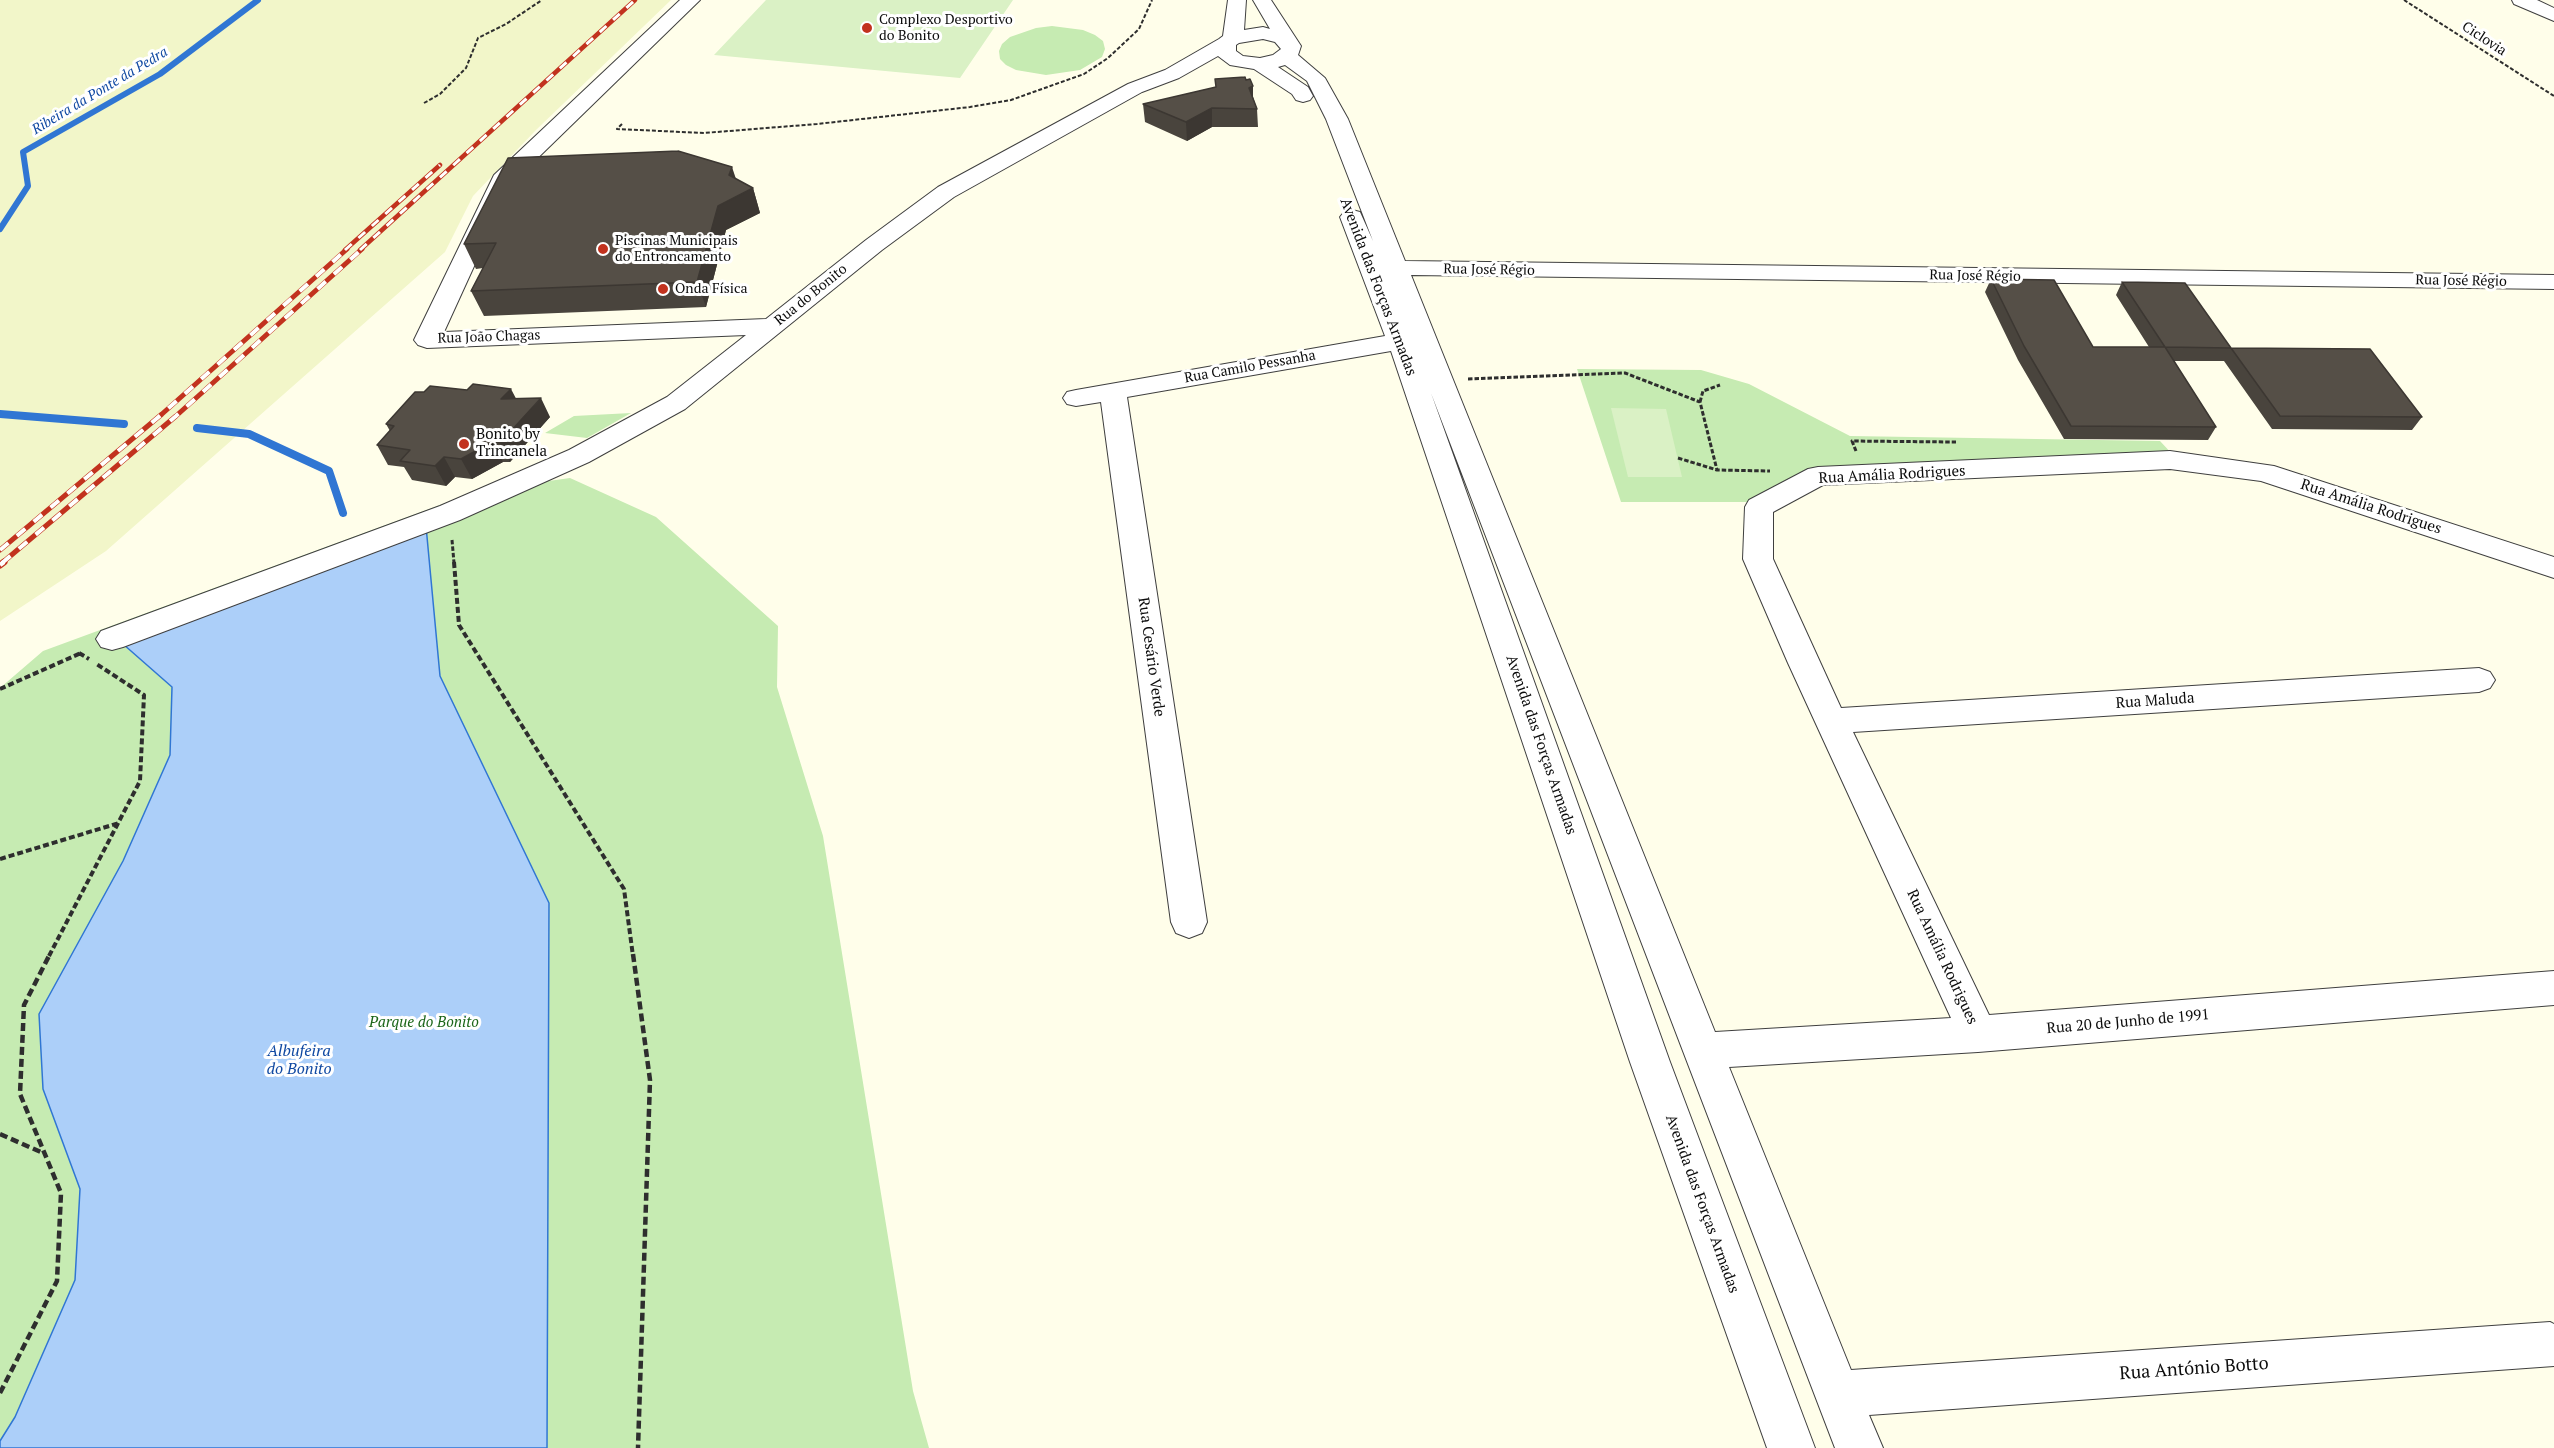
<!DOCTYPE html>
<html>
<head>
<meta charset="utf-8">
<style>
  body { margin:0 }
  canvas { display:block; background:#fffeea }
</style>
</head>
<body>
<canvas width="2554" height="1448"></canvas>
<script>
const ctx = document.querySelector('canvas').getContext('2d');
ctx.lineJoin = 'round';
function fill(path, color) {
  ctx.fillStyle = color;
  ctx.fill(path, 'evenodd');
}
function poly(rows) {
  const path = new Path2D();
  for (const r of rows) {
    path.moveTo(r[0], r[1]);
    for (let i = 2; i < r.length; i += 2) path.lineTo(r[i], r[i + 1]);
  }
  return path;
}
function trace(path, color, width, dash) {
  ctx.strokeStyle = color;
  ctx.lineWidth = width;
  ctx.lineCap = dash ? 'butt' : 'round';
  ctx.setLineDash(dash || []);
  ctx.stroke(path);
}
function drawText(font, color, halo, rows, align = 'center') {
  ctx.font = font + ' "PT Serif",serif';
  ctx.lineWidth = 6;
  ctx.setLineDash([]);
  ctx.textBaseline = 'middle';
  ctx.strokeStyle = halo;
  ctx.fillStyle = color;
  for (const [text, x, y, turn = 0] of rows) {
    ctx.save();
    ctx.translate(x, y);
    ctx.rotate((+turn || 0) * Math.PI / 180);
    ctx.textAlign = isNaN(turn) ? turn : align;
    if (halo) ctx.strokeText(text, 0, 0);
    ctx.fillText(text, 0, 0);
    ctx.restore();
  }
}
const farmland = poly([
  [0,0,671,0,536,130,473,196,445,252,106,551,0,621]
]);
const green = poly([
  [1052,26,1083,30,1095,35,1103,41,1105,49,1102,57,1080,70,1046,75,1016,70,1006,65,1000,59,999,51,1002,44,1010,37,1036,28],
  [1577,369,1701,370,1749,384,1850,436,2160,441,2174,456,1824,470,1758,502,1621,502],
  [631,413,587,438,545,433,574,416],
  [570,478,656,517,778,626,777,687,823,836,913,1391,929,1448,0,1448,0,688,43,651,478,491]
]);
const pitch = poly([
  [766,0,1013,0,960,78,714,55],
  [1611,408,1666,409,1682,477,1628,477]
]);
const water = poly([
  [426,526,440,676,549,903,547,1448,0,1448,0,1441,15,1417,75,1280,80,1189,43,1089,39,1014,123,861,170,755,172,687,123,644,426,526]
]);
const streamFar1 = poly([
  [0,229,28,186,23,152,160,74,258,0]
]);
const stream = poly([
  [0,414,124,424],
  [197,428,249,434,329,471,343,513]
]);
const pathFar3 = poly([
  [2404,0,2554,96],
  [424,103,440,94,466,68,478,38,506,24,542,0],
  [622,124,617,129,704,133,817,124,970,107,1011,100,1084,74,1108,58,1139,29,1152,0]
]);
const pathFar2 = poly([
  [1468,379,1625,373,1700,402,1717,470],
  [1700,402,1703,391,1720,385],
  [1856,451,1852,441,1956,442],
  [1678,458,1717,470,1770,471],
  [452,540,454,563]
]);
const pathFar1 = poly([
  [454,562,459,625,624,889,633,956],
  [79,653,89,659],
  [0,689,81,653],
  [0,859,119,823],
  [49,956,140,781,144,695,95,663]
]);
const path = poly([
  [633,954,650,1080,638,1448],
  [0,1134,43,1153],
  [0,1393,57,1281,61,1193,20,1094,24,1005,50,954]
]);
const minor = poly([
  [680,0,700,0,512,183,444,332,766,319,866,240,938,187,1128,84,1165,70,1219,39,1223,36,1228,0,1246,0,1244,30,1263,27,1270,29,1253,0,1271,0,1301,46,1298,55,1325,78,1348,119,1405,261,2554,275,2554,289,1411,275,1715,1032,1951,1018,1788,663,1743,559,1745,507,1749,500,1808,469,1818,467,2170,451,2274,466,2554,557,2554,578,2261,481,2170,469,1823,485,1773,512,1773,559,1841,708,2479,668,2490,672,2495,680,2490,688,2479,692,1853,732,1989,1015,2554,971,2554,1005,1978,1052,1729,1067,1851,1370,2550,1322,2554,1324,2554,1366,1869,1415,1883,1448,1835,1448,1431,393,1670,1062,1815,1448,1767,1448,1630,1062,1391,351,1127,397,1207,922,1202,933,1189,938,1176,933,1171,922,1101,402,1076,406,1067,404,1063,398,1067,392,1076,390,1385,336,1340,217,1344,212,1352,210,1360,212,1373,241,1326,119,1307,81,1285,65,1278,67,1308,87,1313,96,1310,100,1303,102,1296,100,1292,94,1254,69,1230,65,1218,56,1179,78,1142,92,954,197,882,250,685,409,589,462,460,520,123,647,112,650,101,647,96,639,101,631,440,506,569,450,667,397,746,335,427,348,418,345,414,340,494,175,680,0],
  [1263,39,1275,42,1281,49,1273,55,1260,58,1243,56,1236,51,1236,45,1239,43,1263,39],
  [2512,0,2537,0,2554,8,2554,21,2514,4,2512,0]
]);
const railFar2 = poly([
  [345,250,440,165],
  [360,250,635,0]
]);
const railFar1 = poly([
  [0,550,162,414,347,249],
  [2,563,176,416,362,249]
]);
const rail = poly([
  [0,565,4,562]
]);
const wall = poly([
  [1253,97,1257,109,1258,127,1212,127,1187,141,1145,122,1143,104],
  [736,179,753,188,760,213,726,230,706,307,484,316,471,291,483,268,476,269,464,244],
  [1991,279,2093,347,2149,347,2116,295,2122,282,2231,348,2422,417,2412,430,2272,429,2224,361,2174,361,2216,427,2208,440,2064,439,2018,360,1985,292],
  [516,399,550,417,510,462,503,462,472,479,455,477,446,486,412,480,404,467,388,465,377,445,390,431,386,424]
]);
const shadedWall = poly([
  [1253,86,1253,105,1249,88],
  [1212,108,1212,127,1187,141,1186,122],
  [732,167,740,191,753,188,760,213,726,230,706,307,697,282,718,206],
  [511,389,521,408,501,399],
  [541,398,550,417,510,462,500,443],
  [492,442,503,462,472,479,461,459],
  [444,457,455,477,446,486,435,466]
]);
const building = poly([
  [1245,77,1246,80,1250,79,1253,86,1249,88,1257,109,1212,108,1186,122,1143,104,1216,87,1215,79,1245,77],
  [678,151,732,167,729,175,753,188,718,206,697,282,471,291,496,243,464,244,508,158,678,151],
  [1991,279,2054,280,2093,347,2165,347,2216,427,2071,426,2024,346,1991,279],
  [2122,282,2185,283,2231,348,2165,347,2122,282],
  [2231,348,2370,349,2422,417,2280,416,2231,348],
  [473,384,511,389,501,399,541,398,500,443,492,442,461,459,444,457,435,466,400,461,410,450,377,445,394,426,386,424,415,392,424,392,430,386,467,390,473,384]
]);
const markers = [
  [867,28,6,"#c2321e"],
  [603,249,6,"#c2321e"],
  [663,289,6,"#c2321e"],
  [464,444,6,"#c2321e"]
];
const farPoinames = [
  ["Complexo Desportivo",879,20],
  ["do Bonito",879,36],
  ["Piscinas Municipais",615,241],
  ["do Entroncamento",615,257],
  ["Onda Física",675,289]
];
const farStreetnames = [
  ["Ciclovia",2484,39,33],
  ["Rua José Régio",1489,270,1],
  ["Rua José Régio",1975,276,1],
  ["Rua José Régio",2461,281,1],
  ["Rua do Bonito",811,295,-39],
  ["Rua João Chagas",489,337,-2],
  ["Rua Camilo Pessanha",1250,367,-10]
];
const farWaternames = [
  ["Ribeira da Ponte da Pedra",100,91,-31]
];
const streetNames = [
  ["Avenida das Forças Armadas",1378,287,69],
  ["Rua Amália Rodrigues",1892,475,-3],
  ["Rua Amália Rodrigues",2371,507,18],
  ["Rua Cesário Verde",1151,657,82],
  ["Rua Maluda",2155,701,-4],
  ["Avenida das Forças Armadas",1541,745,71],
  ["Rua Amália Rodrigues",1942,957,65],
  ["Rua 20 de Junho de 1991",2128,1022,-5],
  ["Avenida das Forças Armadas",1702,1204,70]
];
const poiNames = [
  ["Bonito by",476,435],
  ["Trincanela",476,452]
];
const parkNames = [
  ["Parque do Bonito",424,1023]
];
const waterNames = [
  ["Albufeira",299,1051],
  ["do Bonito",299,1069]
];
const nearStreetnames = [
  ["Rua António Botto",2194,1369,-4]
];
fill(farmland, '#f2f6c9');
fill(green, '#c6ebb2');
fill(pitch, '#daf1c5');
fill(water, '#accff9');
trace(water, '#3076d3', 1.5);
trace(streamFar1, '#3076d3', 6);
trace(stream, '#3076d3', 8);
trace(minor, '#3f3f3f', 2);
trace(pathFar3, '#2e2e2e', 2, [4, 2]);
trace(pathFar2, '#2e2e2e', 3, [4.5, 2]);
trace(pathFar1, '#2e2e2e', 4, [6, 3]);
trace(path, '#2e2e2e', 4.5, [8, 4]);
fill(minor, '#fff');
trace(railFar2, '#c2321e', 4.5);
trace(railFar1, '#c2321e', 5);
trace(rail, '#c2321e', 7);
trace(railFar2, '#fff', 3, [9]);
trace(railFar1, '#fff', 4, [11]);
trace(rail, '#fff', 4.5, [14]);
fill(wall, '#49443d');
fill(shadedWall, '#3c3732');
fill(building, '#554f47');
trace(building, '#3c3732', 1.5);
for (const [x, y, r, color] of markers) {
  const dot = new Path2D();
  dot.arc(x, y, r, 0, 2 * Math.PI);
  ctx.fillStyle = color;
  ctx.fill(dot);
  trace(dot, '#fff', 2);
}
drawText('14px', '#0c0c0c', '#fff', farPoinames, 'left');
drawText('14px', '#0c0c0c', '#fff', farStreetnames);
drawText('italic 14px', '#1049a2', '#fff', farWaternames);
drawText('15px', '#0c0c0c', '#fff', streetNames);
drawText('15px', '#0c0c0c', '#fff', poiNames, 'left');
drawText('italic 15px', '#1c6619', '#fff', parkNames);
drawText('italic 16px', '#1049a2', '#fff', waterNames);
drawText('18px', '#0c0c0c', '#fff', nearStreetnames);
</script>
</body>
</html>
